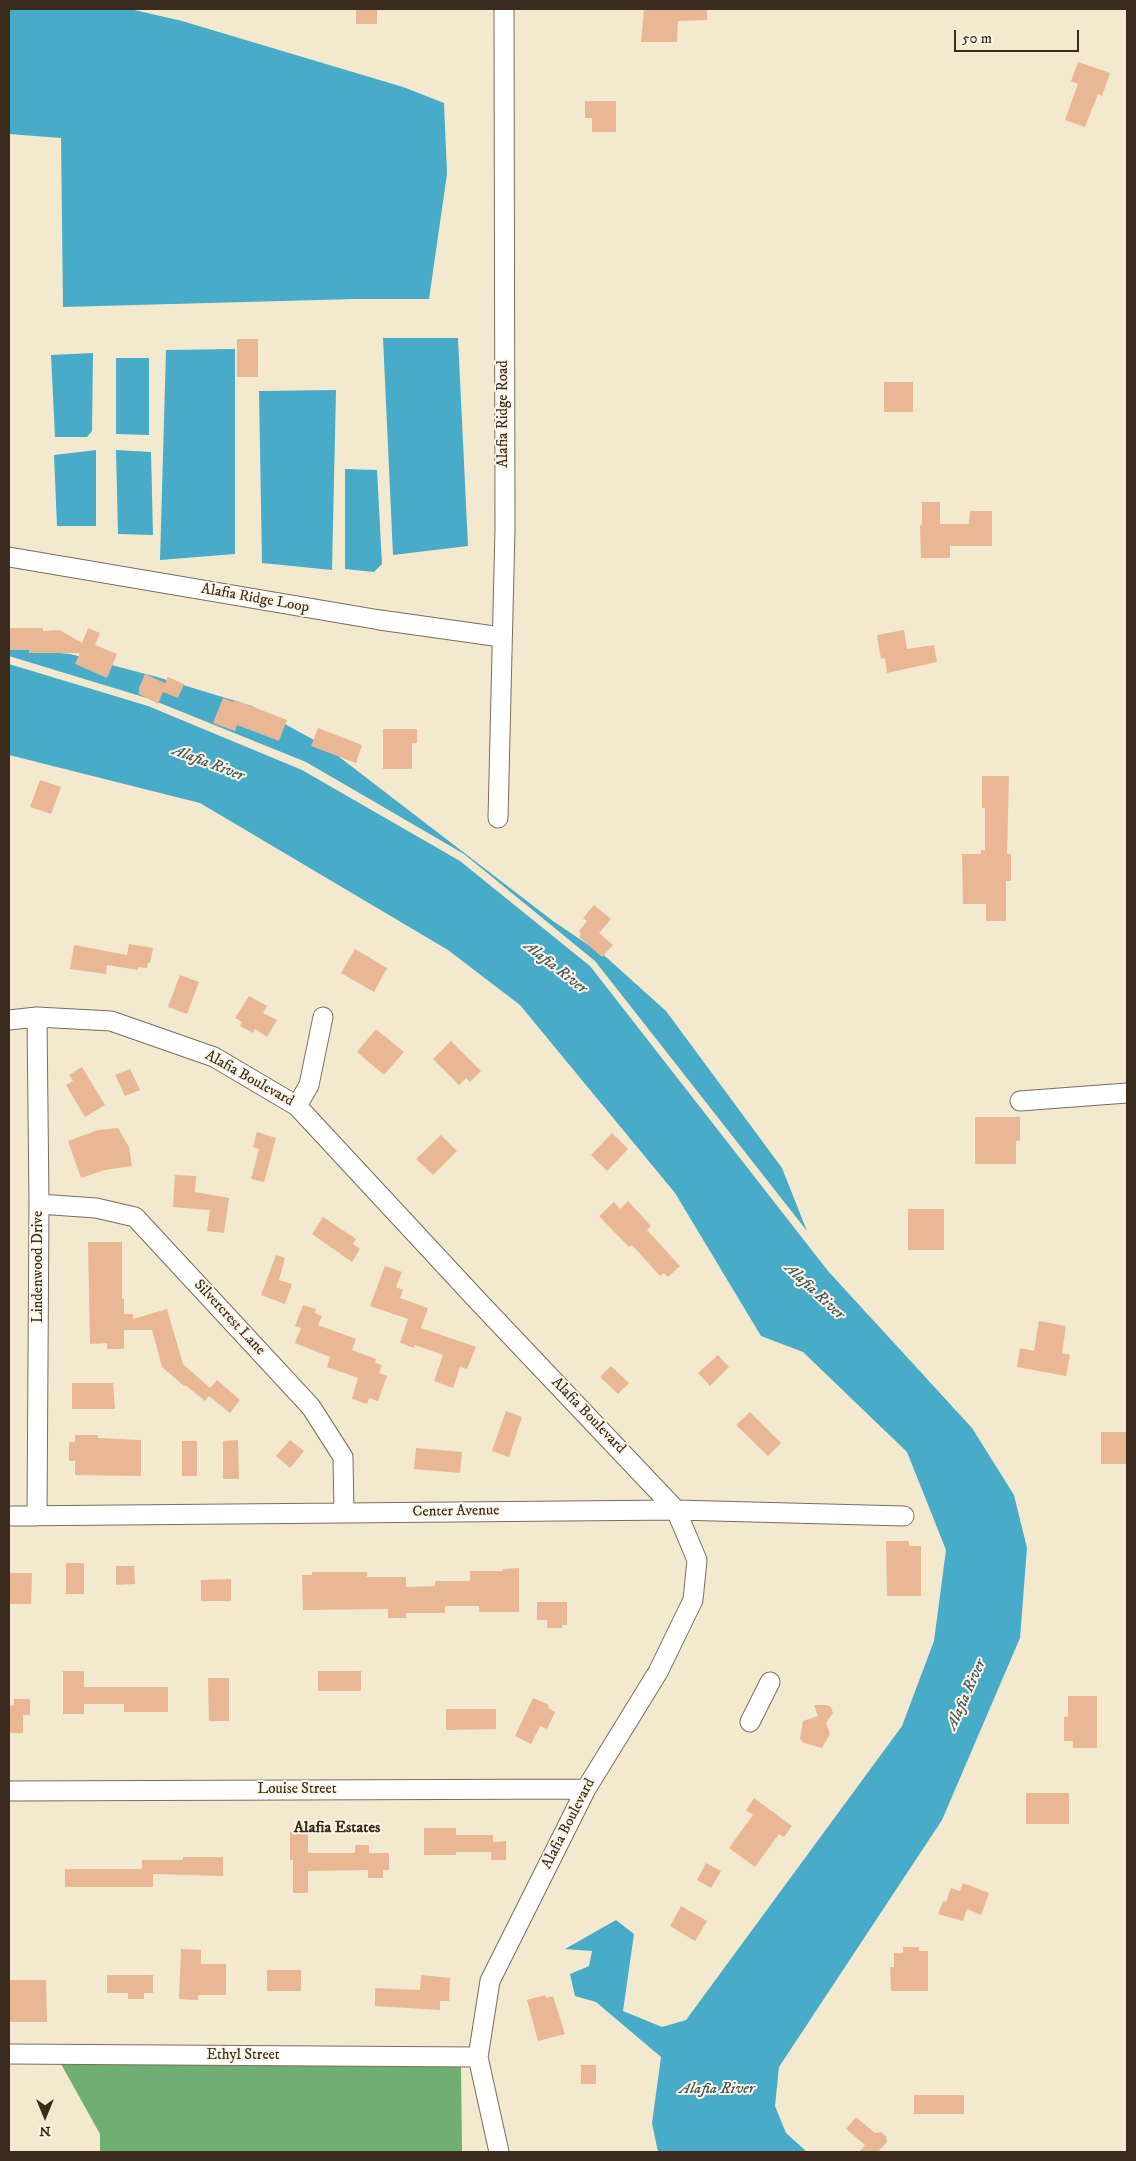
<!DOCTYPE html>
<html>
<head>
<meta charset="utf-8">
<style>
  body { margin:0 }
  #map { position:relative; width:1136px; height:2161px; overflow:hidden; background:#f3e9cf; font-family:"IM FELL DW Pica",serif }
  canvas { display:block }
  .frame { position:absolute; inset:0; border:10px solid #3b2a1e; pointer-events:none }
  .north { position:absolute; left:20px; top:2091px; width:50px; height:50px; -webkit-text-stroke:4px #fcf5e5; paint-order:stroke; rotate:180deg; font-size:14px; font-weight:700; line-height:20px; text-align:center; color:#3b2a1e }
  .north::after { content:''; display:block; margin:auto; width:18px; height:22px; background:#3b2a1e; clip-path:polygon(50% 0,100% 100%,50% 72%,0 100%) }
  .scale { position:absolute; left:954px; top:30px; width:125px; height:22px; box-sizing:border-box; border:2px solid #3b2a1e; border-top:0; padding-left:6px; font-size:15px; line-height:18px; white-space:nowrap; color:#3b2a1e; -webkit-text-stroke:4px #fcf5e5; paint-order:stroke }
</style>
</head>
<body>
<div id="map">
<canvas width="1136" height="2161"></canvas>
<div class="frame"></div>
<div class="north">N</div>
<div class="scale">50 m</div>
</div>
<script>
const ctx = document.querySelector('canvas').getContext('2d');
ctx.lineJoin = 'round';
function fill(path, color) {
  ctx.fillStyle = color;
  ctx.fill(path, 'evenodd');
}
function poly(rows) {
  const path = new Path2D();
  for (const r of rows) {
    path.moveTo(r[0], r[1]);
    for (let i = 2; i < r.length; i += 2) path.lineTo(r[i], r[i + 1]);
  }
  return path;
}
function trace(path, color, width, dash) {
  ctx.strokeStyle = color;
  ctx.lineWidth = width;
  ctx.lineCap = dash ? 'butt' : 'round';
  ctx.setLineDash(dash || []);
  ctx.stroke(path);
}
function drawText(font, color, halo, rows, align = 'center') {
  ctx.font = font + ' "IM FELL DW Pica",serif';
  ctx.lineWidth = 4;
  ctx.setLineDash([]);
  ctx.textBaseline = 'middle';
  ctx.strokeStyle = halo;
  ctx.fillStyle = color;
  for (const [text, x, y, turn = 0] of rows) {
    ctx.save();
    ctx.translate(x, y);
    ctx.rotate((+turn || 0) * Math.PI / 180);
    ctx.textAlign = isNaN(turn) ? turn : align;
    if (halo) ctx.strokeText(text, 0, 0);
    ctx.fillText(text, 0, 0);
    ctx.restore();
  }
}
const forest = poly([
  [61,2064,461,2067,462,2152,100,2152,100,2134]
]);
const water = poly([
  [9,9,130,9,182,21,403,87,444,103,447,174,429,299,355,299,63,307,61,138,9,134],
  [383,338,458,338,468,546,393,555],
  [235,349,235,554,160,560,166,350],
  [93,353,92,431,87,437,55,437,51,355],
  [116,358,149,358,149,435,116,434],
  [336,390,332,570,262,563,259,391],
  [96,450,96,526,57,526,54,455],
  [116,450,151,452,153,535,118,534],
  [345,469,377,470,382,564,374,572,345,569],
  [9,648,70,654,157,677,252,706,325,746,553,921,606,957,666,1011,782,1168,807,1231,595,961,464,854,306,762,150,699,9,656],
  [9,664,148,706,302,770,460,861,590,966,828,1271,972,1428,1014,1495,1027,1548,1020,1638,942,1820,779,2067,775,2106,786,2133,807,2152,658,2152,652,2123,661,2057,596,2002,575,1996,570,1974,589,1966,592,1951,565,1949,616,1920,634,1934,623,2011,662,2027,686,2020,902,1726,934,1641,946,1550,907,1452,803,1352,761,1336,675,1193,520,1005,448,950,200,803,9,755]
]);
const building = poly([
  [356,9,377,9,377,24,356,24],
  [644,9,707,9,707,20,678,21,677,42,641,42],
  [1078,62,1110,73,1102,96,1098,94,1085,127,1065,120,1078,84,1071,81],
  [585,101,616,101,616,132,592,132,592,118,585,118],
  [237,339,258,339,258,377,237,377],
  [884,382,913,382,913,412,884,412],
  [922,502,940,502,940,524,969,524,970,511,992,511,992,546,950,546,950,558,921,558,920,526,922,524],
  [9,628,43,628,43,631,60,630,82,643,88,628,100,633,95,645,117,654,107,678,75,664,80,653,29,653,29,650,9,650],
  [904,630,907,649,934,645,937,662,887,673,885,658,881,659,877,635],
  [145,674,165,683,168,677,184,684,178,698,163,692,158,704,139,694,139,688],
  [223,698,234,702,235,700,287,720,279,741,237,725,235,731,213,723],
  [318,728,362,745,356,763,311,746],
  [383,729,417,729,417,743,412,743,412,769,383,769],
  [982,776,1009,776,1007,854,1011,854,1011,881,1006,881,1006,921,986,921,986,904,963,904,962,854,981,854,981,850,985,850,985,808,982,808],
  [40,780,61,787,51,814,30,807],
  [594,905,611,919,599,933,613,945,602,957,579,937,581,934,579,931,587,921,583,918],
  [129,944,153,948,150,963,148,963,147,968,138,967,138,970,107,965,106,974,70,969,74,945,127,955],
  [355,949,387,968,374,992,341,973],
  [180,975,199,982,187,1014,168,1007],
  [249,996,267,1006,263,1013,277,1020,267,1037,255,1029,253,1033,240,1026,242,1022,235,1018],
  [376,1029,404,1052,384,1075,357,1052],
  [451,1041,481,1071,470,1082,466,1078,459,1085,433,1059],
  [82,1067,105,1105,85,1117,66,1085,73,1081,69,1075],
  [130,1069,140,1090,125,1096,115,1075],
  [975,1117,1020,1117,1020,1141,1016,1141,1016,1164,975,1164],
  [118,1128,129,1147,132,1166,105,1170,81,1178,68,1141,98,1130],
  [257,1132,276,1138,264,1182,251,1179,259,1149,253,1147],
  [612,1133,628,1149,607,1171,591,1155],
  [441,1135,457,1151,433,1175,416,1159],
  [175,1175,196,1176,195,1192,229,1198,224,1233,207,1231,210,1210,173,1207],
  [628,1201,651,1226,647,1230,680,1266,668,1277,664,1273,660,1276,632,1245,629,1247,599,1216,614,1202,620,1209],
  [908,1209,944,1209,944,1250,908,1250],
  [323,1217,356,1239,353,1244,360,1249,352,1262,312,1234],
  [88,1242,122,1242,122,1299,124,1299,124,1314,133,1314,133,1319,167,1309,183,1364,210,1388,217,1380,240,1400,230,1413,209,1396,205,1401,185,1385,184,1386,162,1367,152,1330,124,1330,124,1349,107,1349,107,1343,90,1344],
  [276,1255,285,1258,279,1280,292,1284,285,1304,261,1295],
  [385,1266,402,1272,396,1287,403,1290,400,1298,428,1308,421,1328,476,1347,467,1369,460,1367,453,1388,434,1381,443,1355,415,1345,414,1348,400,1343,408,1319,370,1306],
  [303,1305,316,1309,315,1313,322,1316,318,1325,356,1339,352,1350,376,1359,375,1363,382,1365,379,1373,387,1376,378,1401,369,1398,367,1404,352,1399,358,1378,327,1367,330,1357,295,1343,301,1328,295,1326],
  [1039,1321,1066,1326,1062,1353,1070,1355,1066,1376,1017,1367,1020,1348,1034,1351],
  [718,1355,729,1367,710,1386,698,1373],
  [611,1366,629,1383,618,1394,600,1377],
  [72,1383,113,1383,115,1409,72,1409],
  [506,1411,522,1417,509,1457,492,1451],
  [750,1412,781,1443,768,1456,736,1425],
  [1101,1432,1127,1432,1127,1464,1101,1464],
  [75,1435,98,1435,98,1438,141,1440,141,1476,75,1475,75,1461,69,1461,69,1442,75,1442],
  [238,1440,239,1479,223,1479,223,1441],
  [290,1440,304,1451,290,1468,276,1456],
  [182,1441,197,1441,197,1476,182,1476],
  [416,1448,462,1452,460,1473,414,1469],
  [886,1541,909,1541,909,1546,921,1546,921,1596,887,1596],
  [66,1563,84,1563,84,1594,66,1594],
  [116,1566,134,1566,135,1584,116,1585],
  [519,1568,519,1612,479,1612,479,1606,445,1606,445,1613,406,1613,406,1618,388,1618,388,1609,303,1610,302,1575,312,1575,312,1572,367,1572,367,1577,406,1577,406,1587,435,1586,435,1581,470,1581,470,1571,503,1571,503,1569],
  [9,1573,32,1573,31,1604,9,1604],
  [231,1579,231,1601,201,1601,201,1580],
  [537,1602,567,1602,567,1625,562,1625,562,1628,547,1628,547,1620,537,1620],
  [63,1671,84,1671,84,1687,168,1687,168,1712,124,1712,124,1704,84,1704,84,1714,63,1714],
  [318,1671,361,1671,361,1691,318,1691],
  [208,1678,229,1678,229,1721,209,1721],
  [1068,1696,1097,1696,1097,1748,1073,1748,1073,1741,1064,1741,1064,1717,1068,1717],
  [533,1698,549,1705,548,1708,555,1712,547,1729,540,1726,531,1744,515,1736],
  [14,1699,30,1699,30,1715,23,1715,23,1733,9,1733,9,1706,14,1705],
  [814,1705,826,1705,831,1707,833,1713,826,1723,830,1734,822,1748,804,1743,800,1739,803,1721,818,1716],
  [446,1709,496,1709,496,1729,446,1730],
  [1026,1793,1069,1793,1069,1824,1026,1824],
  [754,1798,792,1826,784,1837,779,1834,755,1867,729,1848,753,1815,746,1810],
  [424,1828,456,1828,456,1835,493,1835,493,1842,506,1841,506,1860,491,1860,491,1852,456,1852,456,1855,424,1855],
  [290,1832,308,1832,308,1853,355,1853,355,1845,369,1845,369,1853,389,1853,389,1870,383,1870,383,1878,368,1878,368,1870,308,1871,308,1893,293,1893,293,1860,290,1860],
  [183,1857,223,1857,223,1876,153,1874,153,1887,65,1887,65,1869,142,1869,142,1860,183,1860],
  [706,1863,721,1871,711,1888,697,1880],
  [963,1883,989,1893,981,1915,967,1909,963,1921,938,1914,943,1901,946,1902,951,1888,960,1891],
  [681,1906,707,1921,695,1941,670,1926],
  [903,1947,919,1947,919,1951,928,1951,928,1991,891,1991,890,1967,894,1967,894,1953,903,1953],
  [181,1949,201,1950,201,1964,226,1964,226,1995,198,1995,198,2000,179,1999],
  [267,1970,301,1970,301,1991,267,1991],
  [107,1975,153,1975,153,1993,144,1993,144,1999,128,1999,128,1993,107,1993],
  [421,1975,450,1978,449,2001,440,2001,440,2010,375,2006,375,1988,420,1990],
  [9,1980,46,1980,47,2022,9,2022],
  [545,1995,546,1998,553,1996,565,2034,538,2041,527,2000],
  [581,2065,596,2065,596,2084,581,2084],
  [914,2095,964,2095,964,2114,914,2114],
  [856,2117,875,2133,881,2132,886,2136,887,2142,878,2152,859,2152,865,2145,846,2129]
]);
const minor = poly([
  [9,557,380,620,501,637],
  [498,818,505,529,504,9],
  [9,1020,37,1017,111,1021,214,1057,297,1106,478,1301,676,1510,697,1560,693,1600,658,1672,586,1789,490,1981,478,2057,499,2152],
  [1020,1101,1127,1093],
  [297,1106,309,1085,323,1017],
  [39,1204,96,1208,135,1217,311,1407,343,1457,344,1513],
  [9,1516,676,1510,904,1516],
  [37,1516,39,1204,37,1017],
  [750,1722,770,1682],
  [9,1791,586,1789],
  [9,2054,478,2057]
]);
const streetNames = [
  ["Alafia Ridge Road",504,414,-90],
  ["Alafia Ridge Loop",255,599,10],
  ["Alafia Boulevard",249,1079,29],
  ["Lindenwood Drive",39,1267,-90],
  ["Silvercrest Lane",229,1318,47],
  ["Alafia Boulevard",588,1416,46],
  ["Center Avenue",456,1512,-1],
  ["Louise Street",297,1790],
  ["Alafia Boulevard",569,1824,-63],
  ["Ethyl Street",243,2056]
];
const waterNames = [
  ["Alafia River",208,764,21],
  ["Alafia River",555,968,38],
  ["Alafia River",814,1292,43],
  ["Alafia River",967,1695,-66],
  ["Alafia River",717,2090]
];
const neighbourhoodNames = [
  ["Alafia Estates",337,1829]
];
fill(forest, '#6faf71');
fill(water, '#48abc8');
fill(building, '#e9b794');
trace(minor, '#7b6d5c', 21);
trace(minor, '#fff', 19);
drawText('15px', '#3b2a1e', '#fcf5e5', streetNames);
drawText('italic 16px', '#40575a', '#fcf5e5', waterNames);
drawText('bold 16px', '#3b2a1e', '#fcf5e5', neighbourhoodNames);
</script>
</body>
</html>
